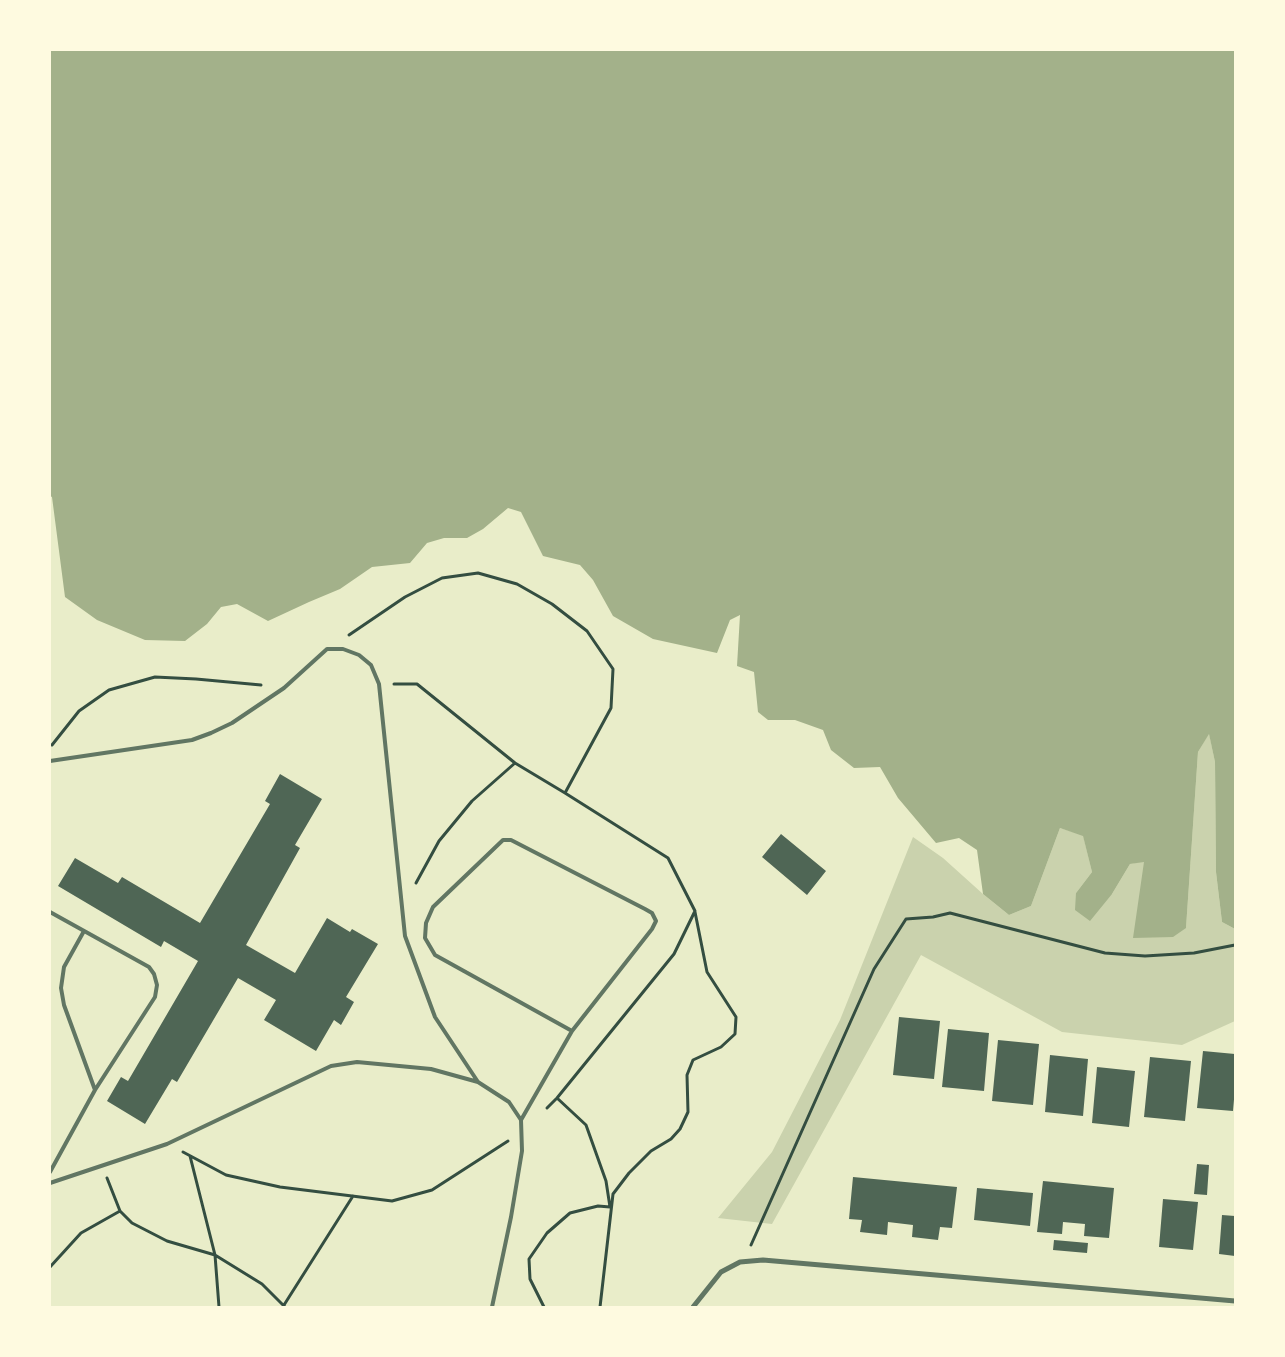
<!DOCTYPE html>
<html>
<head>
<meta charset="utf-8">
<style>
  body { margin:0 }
  #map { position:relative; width:1285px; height:1357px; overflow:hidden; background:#e9edc9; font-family:"Work Sans",sans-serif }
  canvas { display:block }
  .frame { position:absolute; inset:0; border:51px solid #fefae0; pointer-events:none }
</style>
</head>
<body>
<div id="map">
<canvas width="1285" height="1357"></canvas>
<div class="frame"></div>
</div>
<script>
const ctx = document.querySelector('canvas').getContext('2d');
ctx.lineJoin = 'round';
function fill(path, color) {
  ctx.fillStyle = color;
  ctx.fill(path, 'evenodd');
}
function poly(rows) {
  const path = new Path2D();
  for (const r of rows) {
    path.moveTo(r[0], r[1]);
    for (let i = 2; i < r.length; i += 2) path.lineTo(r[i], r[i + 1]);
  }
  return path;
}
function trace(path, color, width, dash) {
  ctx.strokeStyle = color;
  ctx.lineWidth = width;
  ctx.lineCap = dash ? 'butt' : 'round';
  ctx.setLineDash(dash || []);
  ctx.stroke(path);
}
const green = poly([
  [1209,733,1215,762,1216,872,1222,922,1235,929,1235,1021,1182,1045,1062,1032,921,955,772,1224,718,1218,772,1152,840,1020,913,837,943,858,983,894,1009,915,1031,906,1060,828,1083,835,1092,872,1076,893,1112,894,1130,864,1144,861,1186,928,1198,752]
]);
const water = poly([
  [50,50,1235,50,1235,929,1222,922,1216,872,1215,762,1209,734,1198,752,1186,928,1173,937,1133,938,1144,862,1130,864,1112,894,1090,921,1075,910,1076,893,1092,872,1083,836,1060,828,1031,906,1009,915,983,894,977,850,959,838,936,843,898,798,880,767,854,768,831,750,823,730,795,720,768,720,758,712,754,672,737,666,740,615,730,620,717,653,653,639,613,616,593,580,580,565,543,556,521,512,508,508,483,529,467,538,444,538,427,543,410,563,372,567,340,589,309,602,268,621,237,604,221,607,207,624,185,641,145,640,97,620,65,597,52,497,50,496]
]);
const building = poly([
  [280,774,322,799,295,845,300,848,246,945,295,973,327,918,350,932,352,929,378,944,346,997,354,1002,341,1025,334,1020,316,1051,264,1020,276,1000,238,978,177,1082,172,1079,145,1124,107,1101,121,1077,128,1081,198,961,164,941,161,947,58,886,75,858,118,883,122,877,200,923,270,804,265,801],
  [781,834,826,871,807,895,762,857],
  [899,1017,940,1021,934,1079,893,1075],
  [948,1029,989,1033,984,1091,942,1087],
  [998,1040,1039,1044,1033,1105,992,1101],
  [1203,1051,1235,1054,1235,1088,1233,1111,1197,1108],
  [1050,1055,1088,1059,1083,1116,1045,1112],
  [1150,1057,1191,1061,1185,1121,1144,1117],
  [1097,1067,1135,1071,1129,1127,1092,1123],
  [1197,1164,1209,1165,1207,1195,1194,1194],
  [853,1177,957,1187,952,1228,940,1227,938,1240,912,1237,913,1225,888,1222,887,1235,860,1232,862,1220,849,1219],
  [1043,1181,1114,1188,1109,1238,1084,1236,1085,1224,1063,1222,1062,1234,1037,1232],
  [977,1188,1033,1193,1030,1226,974,1220],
  [1163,1199,1198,1202,1193,1250,1159,1247],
  [1222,1215,1235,1216,1235,1256,1219,1254],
  [1054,1240,1088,1243,1087,1253,1053,1250]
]);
const path = poly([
  [349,635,405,597,442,578,478,573,517,584,552,604,587,631,613,669,611,708,565,793],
  [394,684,417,684,515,763,565,793,668,858,695,911,674,954,557,1098,547,1108],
  [52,745,79,711,109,690,155,677,196,679,261,685],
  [416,883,439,841,472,801,515,763],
  [183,1152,226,1175,280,1187,392,1201,432,1190,508,1141],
  [190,1156,215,1255,219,1307],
  [107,1178,120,1211,132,1223,167,1241,215,1255,262,1284,285,1307],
  [751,1245,874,969,906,919,933,917,950,913,1105,953,1145,956,1194,953,1235,945],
  [50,1267,81,1233,120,1211],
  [284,1305,353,1196],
  [544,1307,530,1279,529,1259,547,1233,570,1213,598,1206,610,1207,606,1181,586,1125,557,1098],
  [600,1307,613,1194,629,1173,651,1151,671,1139,680,1129,688,1112,687,1075,693,1060,721,1047,735,1034,736,1017,707,972,695,912]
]);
const service = poly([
  [50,761,192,740,211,733,232,723,284,688,327,649,343,649,359,655,371,665,379,684,405,936,435,1017,478,1082],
  [50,912,149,967,154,974,157,985,155,997,95,1090,50,1172],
  [84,931,64,967,61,988,64,1005,95,1090],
  [521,1120,572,1031,652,929,656,921,652,913,645,909,511,840,503,840,433,907,426,923,425,938,435,955,572,1031],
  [50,1183,167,1144,331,1066,357,1062,431,1069,478,1082,509,1102,521,1120,522,1151,511,1217,492,1307]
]);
const minor = poly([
  [693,1307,721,1272,740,1262,763,1260,1235,1301]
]);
fill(green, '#cad2ad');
fill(water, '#a3b18a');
fill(building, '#4f6655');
trace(path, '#344e41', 3);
trace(service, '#617663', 4);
trace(minor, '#617663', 5);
</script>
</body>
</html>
